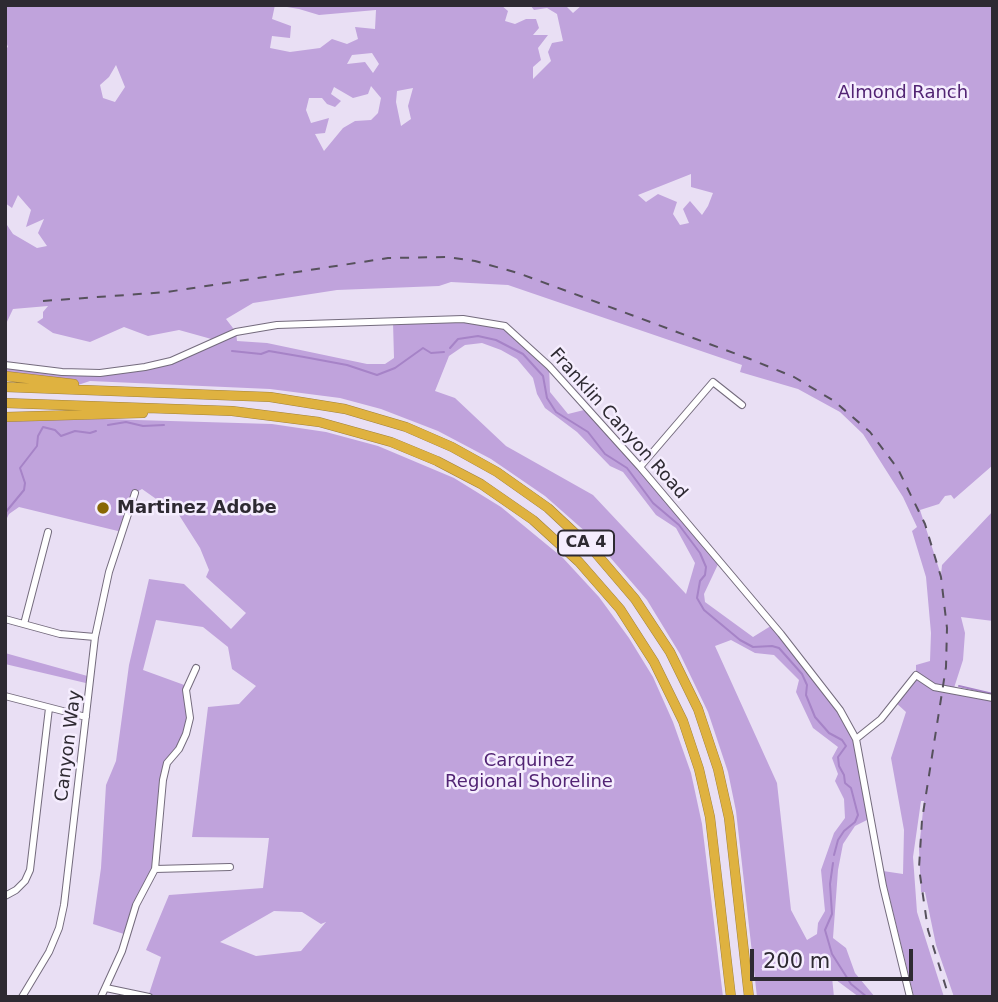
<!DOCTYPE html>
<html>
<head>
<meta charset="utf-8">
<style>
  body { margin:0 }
  #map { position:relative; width:998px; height:1002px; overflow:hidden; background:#e9dff4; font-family:"DejaVu Sans",sans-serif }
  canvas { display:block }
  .frame { position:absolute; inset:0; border:7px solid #2e2a32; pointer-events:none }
  .scale { position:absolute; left:750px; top:949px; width:163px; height:32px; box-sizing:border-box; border:4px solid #2e2a32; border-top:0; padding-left:9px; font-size:21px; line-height:24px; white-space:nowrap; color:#2e2a32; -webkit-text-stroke:5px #f5edfe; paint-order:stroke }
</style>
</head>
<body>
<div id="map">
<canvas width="998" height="1002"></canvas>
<div class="frame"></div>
<div class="scale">200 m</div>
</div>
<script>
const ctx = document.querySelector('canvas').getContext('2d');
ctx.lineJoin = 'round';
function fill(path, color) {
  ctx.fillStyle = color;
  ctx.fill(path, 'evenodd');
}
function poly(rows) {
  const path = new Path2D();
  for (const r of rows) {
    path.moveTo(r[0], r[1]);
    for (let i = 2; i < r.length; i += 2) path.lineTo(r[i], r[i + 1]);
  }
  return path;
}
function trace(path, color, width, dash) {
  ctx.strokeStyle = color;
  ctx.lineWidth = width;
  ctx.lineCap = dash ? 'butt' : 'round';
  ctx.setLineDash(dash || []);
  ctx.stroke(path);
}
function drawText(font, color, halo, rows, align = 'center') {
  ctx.font = font + ' "DejaVu Sans",sans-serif';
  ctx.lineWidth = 5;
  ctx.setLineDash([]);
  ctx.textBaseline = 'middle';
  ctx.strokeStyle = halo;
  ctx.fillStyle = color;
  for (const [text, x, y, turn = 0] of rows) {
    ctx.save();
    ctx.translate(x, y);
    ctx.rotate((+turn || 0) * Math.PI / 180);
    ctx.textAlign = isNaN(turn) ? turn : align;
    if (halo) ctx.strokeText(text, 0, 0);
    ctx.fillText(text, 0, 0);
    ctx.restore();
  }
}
const green = poly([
  [5,5,501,5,508,11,505,21,515,24,526,19,536,19,539,28,533,35,548,35,538,48,541,60,533,67,533,79,551,61,548,52,552,43,563,41,557,14,547,8,534,10,530,5,565,5,573,13,582,5,993,5,993,465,954,499,951,495,945,496,939,504,920,510,941,575,942,565,993,511,993,621,961,617,965,633,963,660,953,691,993,698,993,997,954,997,936,945,925,892,921,892,919,849,924,801,921,801,913,857,917,912,944,997,914,997,883,871,903,874,904,830,891,758,906,712,895,702,916,675,916,665,930,661,931,633,926,577,912,531,917,527,903,497,863,434,840,412,798,389,740,372,742,365,508,285,451,282,439,286,337,290,253,303,226,319,236,332,237,341,267,343,367,364,385,364,394,358,393,322,463,319,505,326,549,366,550,392,568,414,588,409,720,560,704,594,705,602,753,637,774,624,815,676,856,739,871,818,855,826,843,844,838,870,833,938,846,948,855,973,875,997,859,997,832,977,834,997,757,997,736,811,728,772,708,712,680,654,647,600,596,541,545,496,491,459,438,431,381,409,340,398,270,389,90,381,78,385,5,376,5,365,100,373,171,361,215,340,179,330,148,336,124,327,90,342,53,333,37,322,43,318,43,312,48,306,13,309,5,326,5,222,13,234,37,248,47,246,38,233,44,219,26,227,31,210,18,195,12,208,5,203,5,49,8,47,5,39],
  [275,5,299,9,319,15,376,10,375,29,355,27,358,39,347,44,332,39,320,48,290,52,270,48,272,36,290,38,291,26,272,19],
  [372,53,379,64,373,73,365,62,347,64,352,55],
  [116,65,125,87,115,102,103,98,100,85,109,77],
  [371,86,381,98,378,113,371,120,355,121,343,128,324,151,315,134,325,133,329,118,311,123,306,110,309,98,322,98,327,104,335,107,341,101,331,94,334,87,353,98,368,94],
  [413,88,408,106,411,119,401,126,396,102,397,91],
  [691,174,691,187,713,193,708,206,702,215,690,201,683,209,689,223,680,225,673,214,677,202,658,194,646,202,638,195],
  [482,343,501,350,517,359,533,378,537,394,545,408,577,432,610,466,623,472,656,515,676,528,695,563,686,594,593,495,506,446,455,398,435,391,449,356,465,345],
  [731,640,755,653,774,655,799,680,796,692,813,728,838,747,832,758,838,774,835,781,844,799,845,818,834,833,821,870,825,911,818,923,817,934,807,940,791,910,777,783,715,646],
  [103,419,272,424,326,432,378,446,454,478,501,507,563,558,599,597,629,638,653,677,673,722,691,773,702,824,723,997,148,997,161,957,146,950,169,895,263,888,269,838,192,837,208,707,239,704,256,686,232,669,228,647,203,627,156,620,143,670,187,686,190,718,186,734,167,764,155,869,127,935,93,924,101,868,106,785,116,761,129,665,149,579,184,584,231,629,246,613,206,577,209,570,200,548,179,515,142,489,135,493,122,532,19,507,9,514,5,522,5,420],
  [274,911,302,912,321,924,326,922,301,951,256,956,220,942],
  [5,653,91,677,90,684,5,664]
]);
const stream = poly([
  [450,348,458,339,478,336,496,340,523,354,543,376,547,398,556,412,588,432,605,454,627,468,653,503,679,525,700,553,706,567,705,575,700,581,697,598,704,610,740,640,753,647,772,646,779,648,802,674,807,685,806,695,815,717,829,733,842,740,846,746,838,757,839,766,844,775,845,783,851,788,858,815,855,822,844,831,838,840,834,855],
  [232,351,261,354,269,351,304,357,347,365,377,375,395,368,423,348,431,353,444,352],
  [108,425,126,422,143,426,164,425],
  [5,513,24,490,25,483,20,468,37,446,38,436,43,427,55,430,61,436,75,431,90,433,96,431],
  [959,686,993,694],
  [833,863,830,884,832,914,825,930,832,954,851,984,867,997]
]);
const minor = poly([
  [5,365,62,372,100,373,145,367,171,361,236,332,277,325,463,319,505,326,549,366,640,467,781,634,840,710,856,739,883,886,910,997],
  [640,467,713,382,742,405],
  [5,619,60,634,95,637],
  [24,624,48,532],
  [5,696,86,717],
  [856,739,881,719,916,675,934,687,993,698],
  [155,869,230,867],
  [5,896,16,890,25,881,30,870,49,708],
  [106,988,149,997],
  [22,997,49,952,59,928,64,905,95,637,109,572,135,493],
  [101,997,122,951,136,905,155,869,163,780,167,763,179,749,186,734,190,718,186,690,196,668]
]);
const highway = poly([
  [5,376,74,384],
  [5,387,270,397,345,409,406,427,452,447,497,472,548,508,594,551,635,599,670,652,698,709,718,769,729,818,749,997],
  [5,403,232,411,319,422,391,442,437,461,481,484,533,520,579,562,620,609,654,662,683,721,699,769,710,817,731,997],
  [5,417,143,413]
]);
const rail = poly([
  [43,301,167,292,388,258,448,257,475,261,518,273,750,359,794,377,834,401,870,432,898,469,925,524,941,577,947,628,946,667,922,820,919,868,928,930,949,997]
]);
const markers = [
  [103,508,7,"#886704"]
];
const shields = [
  [586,543,56]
];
const shieldNames = [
  ["CA 4",586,543]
];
const parkNames = [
  ["Almond Ranch",903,93],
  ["Carquinez",529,761],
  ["Regional Shoreline",529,782]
];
const streetNames = [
  ["Franklin Canyon Road",618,424,48],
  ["Canyon Way",69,746,-83]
];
const poiNames = [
  ["Martinez Adobe",117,508]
];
fill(green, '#c0a3dc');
trace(stream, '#a683c7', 2);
trace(minor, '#746b7d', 8);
trace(highway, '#a1823b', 10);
trace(minor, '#fff', 6);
trace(highway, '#dfb240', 9);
trace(rail, '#56515c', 2, [9, 9]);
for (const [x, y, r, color] of markers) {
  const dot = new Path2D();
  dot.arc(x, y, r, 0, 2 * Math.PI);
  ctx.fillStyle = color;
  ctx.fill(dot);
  trace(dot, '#f5edfe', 2.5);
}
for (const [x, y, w] of shields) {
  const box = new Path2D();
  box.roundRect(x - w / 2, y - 12.5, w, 25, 5);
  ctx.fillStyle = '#f5edfe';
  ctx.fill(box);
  trace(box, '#2e2a32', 2);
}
drawText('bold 16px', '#2e2a32', null, shieldNames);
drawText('18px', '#522474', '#f5edfe', parkNames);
drawText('18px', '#2e2a32', '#f5edfe', streetNames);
drawText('bold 18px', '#2e2a32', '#f5edfe', poiNames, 'left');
</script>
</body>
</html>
